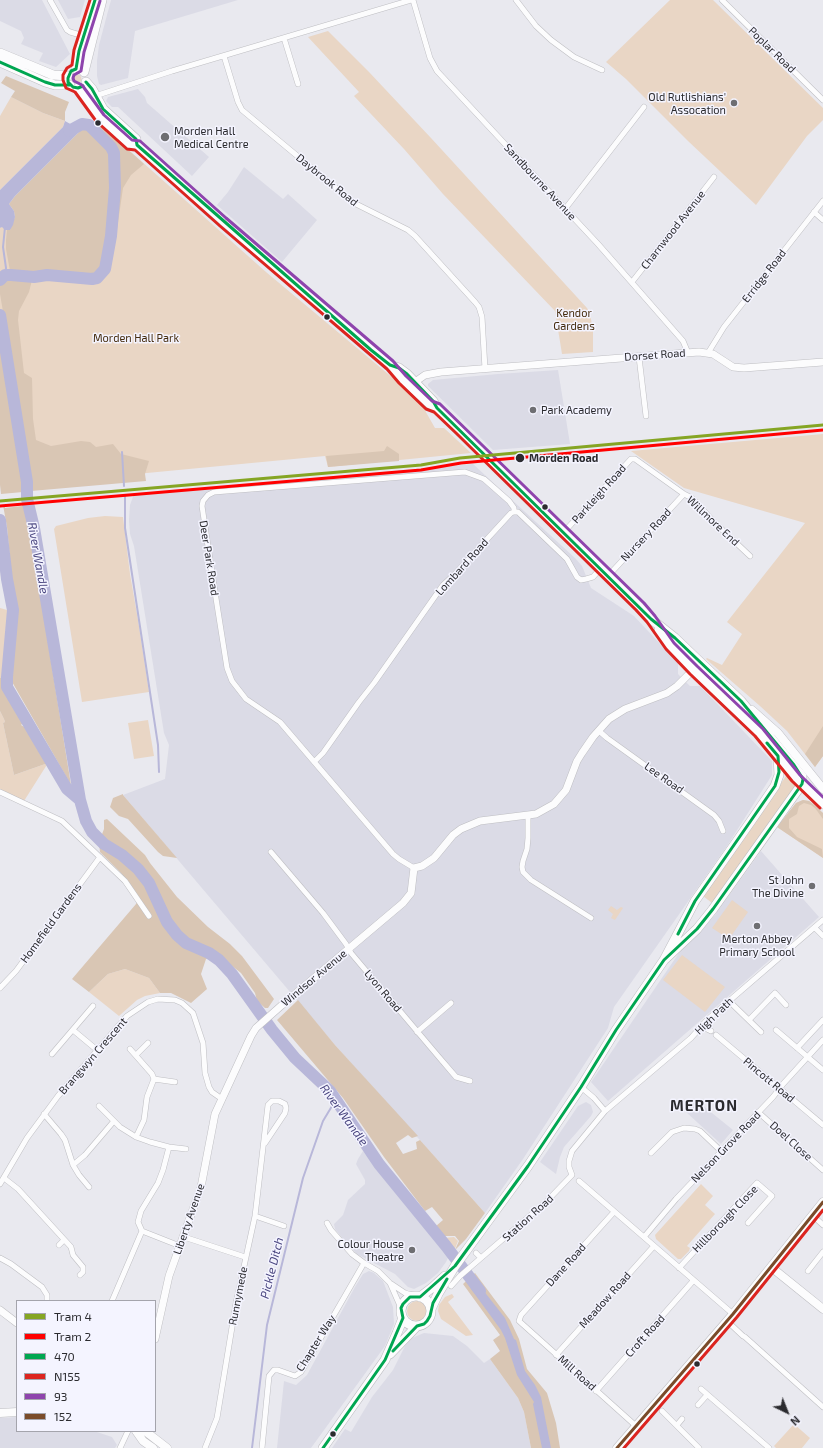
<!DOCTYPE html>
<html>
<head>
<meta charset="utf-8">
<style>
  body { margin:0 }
  #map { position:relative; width:823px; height:1448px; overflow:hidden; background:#e9e9ef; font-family:"Exo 2",sans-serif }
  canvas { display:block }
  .legend { position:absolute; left:16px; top:1300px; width:140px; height:132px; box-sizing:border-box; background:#f4f4ff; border:1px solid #a4a4ac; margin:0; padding:5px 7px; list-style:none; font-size:12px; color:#2b2b2f }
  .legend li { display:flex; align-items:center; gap:8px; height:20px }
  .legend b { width:20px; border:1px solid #a4a4ac }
  .north { position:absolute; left:767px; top:1392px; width:40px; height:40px; -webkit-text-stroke:3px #f4f4ff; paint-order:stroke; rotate:137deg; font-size:11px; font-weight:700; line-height:16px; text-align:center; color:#2b2b2f }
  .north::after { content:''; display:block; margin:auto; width:14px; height:18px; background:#2b2b2f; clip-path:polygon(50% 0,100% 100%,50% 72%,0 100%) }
</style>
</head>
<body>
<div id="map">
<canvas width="823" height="1448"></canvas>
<ul class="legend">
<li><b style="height:5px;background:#85a523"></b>Tram 4</li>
<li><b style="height:5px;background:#f00"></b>Tram 2</li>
<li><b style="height:5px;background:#00a651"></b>470</li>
<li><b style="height:5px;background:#dc241f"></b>N155</li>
<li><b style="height:5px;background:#8e44ad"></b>93</li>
<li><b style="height:5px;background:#7a4b2a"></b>152</li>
</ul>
<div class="north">N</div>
</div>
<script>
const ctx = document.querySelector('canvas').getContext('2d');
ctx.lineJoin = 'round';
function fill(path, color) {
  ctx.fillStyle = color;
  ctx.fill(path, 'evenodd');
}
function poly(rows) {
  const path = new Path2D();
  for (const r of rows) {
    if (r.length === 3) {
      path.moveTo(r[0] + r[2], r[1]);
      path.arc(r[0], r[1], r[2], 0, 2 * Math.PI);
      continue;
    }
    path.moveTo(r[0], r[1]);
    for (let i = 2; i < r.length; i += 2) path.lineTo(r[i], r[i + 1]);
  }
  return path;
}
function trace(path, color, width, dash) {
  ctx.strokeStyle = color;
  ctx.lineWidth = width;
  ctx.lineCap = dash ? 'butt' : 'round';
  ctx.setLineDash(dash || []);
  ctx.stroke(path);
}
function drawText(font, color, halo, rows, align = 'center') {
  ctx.font = font + ' "Exo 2",sans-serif';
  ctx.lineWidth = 3;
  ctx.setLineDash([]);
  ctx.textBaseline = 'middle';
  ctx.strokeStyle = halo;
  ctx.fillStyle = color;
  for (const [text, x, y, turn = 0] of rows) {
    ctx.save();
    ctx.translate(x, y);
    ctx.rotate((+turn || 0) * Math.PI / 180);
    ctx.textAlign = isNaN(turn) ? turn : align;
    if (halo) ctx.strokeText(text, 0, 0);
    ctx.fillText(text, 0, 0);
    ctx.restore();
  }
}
const built = poly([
  [0,0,42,0,70,54,56,67,39,61,43,53,21,44,24,38,21,31,0,21],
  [58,0,85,0,80,17,68,19],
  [111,0,238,0,135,31,128,78,101,85,99,84,97,76,97,61,99,45],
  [138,89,145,97,147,103,209,157,192,176,118,107,112,107,106,101,108,97],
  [244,167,283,199,288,194,317,220,282,262,217,205,228,192],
  [558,370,570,444,493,450,428,386,428,384,433,380,498,374],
  [473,464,575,558,582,566,591,588,634,616,678,663,678,674,690,686,700,686,772,761,772,775,727,846,614,1007,608,1028,523,1159,485,1213,335,1045,123,795,165,779,169,745,164,733,134,546,130,534,129,520,130,505,134,494],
  [761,851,819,917,608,1101,591,1082,681,950,697,935,715,915],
  [696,1100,733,1130,721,1144,686,1112],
  [586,1102,591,1105,593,1112,591,1116,564,1147,560,1157,556,1174,540,1162,578,1106],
  [363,1151,450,1254,446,1262,438,1273,426,1283,414,1289,408,1287,395,1274,357,1254,347,1244,335,1229,334,1224,343,1215,348,1200,365,1184,365,1180,356,1164,358,1159],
  [369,1271,374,1273,383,1281,393,1307,394,1324,385,1346,311,1448,277,1448,284,1381,296,1385,307,1375,355,1287,363,1274],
  [424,1333,453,1336,467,1346,484,1363,490,1359,518,1398,524,1412,531,1448,332,1448,345,1429,351,1432,372,1397,393,1370,405,1346,412,1338],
  [17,1417,17,1431,94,1431,112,1437,117,1445,115,1448,0,1448,0,1418]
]);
const green = poly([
  [670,0,713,0,823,108,823,120,807,136,756,205,688,141,626,79,606,62],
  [328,31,369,72,431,138,587,308,590,313,593,331,593,352,562,354,555,311,443,194,404,149,354,96,359,92,308,37],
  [77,79,4.5],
  [11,97,43,113,65,121,63,127,0,190,0,116],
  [95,120,266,272,394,379,423,407,435,428,444,428,471,453,328,467,325,456,147,473,0,484,0,228,15,217,14,211,9,204,84,127],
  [823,434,823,756,815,767,787,731,760,706,706,659,707,658,722,665,742,634,727,622,805,523,684,488,631,451],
  [105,516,123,517,130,574,138,620,149,692,82,702,54,529,56,526,88,518],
  [0,608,7,610,7,616,2,677,0,678],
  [0,711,4,719,5,722,3,723,14,775,48,763,24,801,0,790],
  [148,720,154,756,134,759,128,723],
  [786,776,796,785,712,903,703,896],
  [803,800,809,801,813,804,823,813,823,858,777,827,796,803],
  [732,900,748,912,729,939,712,928],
  [611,906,617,910,621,907,623,908,615,920,611,918,613,914,608,910],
  [682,955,725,987,705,1012,663,980],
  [125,969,149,978,160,993,145,996,137,1000,119,1016,89,992,108,974],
  [701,1184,713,1196,705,1205,715,1214,687,1246,690,1248,689,1251,681,1259,678,1259,656,1239,655,1235],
  [454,1237,458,1241,454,1251,444,1238],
  [452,1294,454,1297,448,1302,473,1335,466,1336,441,1319,438,1311,439,1305,445,1297],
  [417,1311,10],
  [794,1424,810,1438,802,1448,776,1448,774,1446]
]);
const forest = poly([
  [6,76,69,102,65,112,65,121,43,113,11,97,15,91,1,83],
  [95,120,144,164,131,175,123,188,115,243,111,249,107,252,103,268,100,273,92,278,19,273,10,271,6,249,6,240,7,230,10,230,15,217,14,211,9,204,15,196,84,127],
  [13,277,23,280,32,280,29,292,19,311,18,320,24,373,32,378,33,419,36,440,51,446,81,441,90,442,96,447,113,444,121,454,149,461,145,474,146,481,31,491,24,436,0,294,0,284,6,278],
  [0,342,18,445,23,492,1,494,0,485],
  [387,446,399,454,399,461,328,467,326,456,384,451],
  [22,503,24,503,29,525,71,785,11,680,15,614,7,527,3,505,4,505,5,508,22,506],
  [2,677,3,684,11,703,23,723,21,725,26,728,48,763,14,775,3,723,5,722,4,719,0,711,0,678],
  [823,726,823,756,815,767,805,754],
  [123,794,123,795,177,858,163,856,158,852,128,819,119,816,110,807,113,798],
  [803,800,809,801,813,804,823,813,823,819,815,808,811,805,804,803,799,806,797,814,789,819,789,828,797,837,822,849,823,858,777,827,796,803],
  [107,819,145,855,150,863,177,897,208,927,230,944,242,956,274,999,268,1008,265,1008,257,1001,255,993,241,973,218,955,206,959,201,974,207,989,191,1003,171,993,160,993,149,978,125,969,108,974,89,992,72,979,136,904,139,897,121,873,100,852,99,842,104,829,104,820],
  [298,1000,335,1045,418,1136,412,1138,408,1135,396,1143,403,1154,417,1149,416,1142,420,1140,485,1213,466,1239,455,1250,459,1241,455,1236,444,1236,436,1226,443,1220,432,1207,425,1211,384,1157,343,1098,277,1020],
  [475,1273,510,1320,519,1339,527,1369,547,1393,556,1423,560,1448,531,1448,524,1412,518,1398,490,1359,500,1351,493,1340,500,1335,463,1284]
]);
const water = poly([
  [65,121,74,126,82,124,84,127,15,196,9,204,14,211,15,217,13,225,10,230,5,230,2,227,0,228,0,190,63,127],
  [472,1276,505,1318,514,1339,516,1340,525,1371,535,1385,541,1397,551,1448,542,1448,533,1404,534,1402,517,1375,505,1338,501,1330,471,1289,467,1280]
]);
const stream = poly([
  [5,227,3,247,6,268,5,275],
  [122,452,124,486],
  [125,495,125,528,158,745,159,772],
  [252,1448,267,1325,303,1178,323,1121,332,1106,337,1100]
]);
const river = poly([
  [0,280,5,275,11,275,34,277,47,275,92,279,97,278,105,269,111,236,115,188,114,153,111,147,89,125,82,124,69,131],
  [0,315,27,482,27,499,34,528,80,800,86,821,92,832,104,844,122,855,138,869,149,883,167,922,177,935,186,943,209,953,219,960,232,974,272,1030,295,1058,330,1091,379,1164,446,1246,480,1291],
  [0,520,7,579,13,610,7,677,7,687,67,789,80,800]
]);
const minor = poly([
  [50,0,67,30,70,32,84,36],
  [413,0,430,58,437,71,598,244,683,341,688,353],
  [516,0,536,26,551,40,574,57,602,70],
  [722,0,823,100],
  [284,38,298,84],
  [224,56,238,102,242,110,354,203,408,230,415,236,475,302,479,307,482,317,485,369],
  [95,96,172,71,411,0],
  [565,209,644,107],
  [814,212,823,220],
  [632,282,714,177],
  [708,353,724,327,823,201],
  [639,357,646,416],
  [514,512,518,512,567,559,577,577,581,580,586,579,593,577,601,568],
  [564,532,631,459,635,459,684,494,692,498,714,522,750,556],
  [608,576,684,494],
  [599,731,607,738,714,815,719,821,723,831],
  [314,762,323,753,359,702,374,683,443,585,455,574,511,513,514,512],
  [0,792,62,821,125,881,149,916],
  [528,816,528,838,527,849,523,861,522,867,523,872,531,880,591,918],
  [271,852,323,913,346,944,351,953,438,1056,456,1077,470,1081],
  [414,868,399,859,393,854,280,722,246,699,232,681,227,668,212,573,202,506,203,501,208,495,214,492,465,472,484,479,509,501,514,508,514,512],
  [815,928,823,936],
  [0,988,16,971,100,857],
  [729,1001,761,1032],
  [749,1020,775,993,786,1005],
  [701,1026,711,1031],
  [73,1030,97,1050],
  [776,1030,823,1070],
  [417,1032,451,1003],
  [716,1035,823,1125],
  [797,1048,823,1020],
  [130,1049,152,1074,154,1079,175,1082],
  [52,1054,93,1006],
  [136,1055,148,1043],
  [581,1087,594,1098,605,1111],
  [99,1106,120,1127,136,1137,150,1142,169,1147,186,1149],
  [758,1112,823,1170],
  [44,1114,61,1134,65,1140,73,1165,79,1175,89,1187],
  [136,1137,144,1120,147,1097,154,1079],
  [169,1147,163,1170,158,1183,141,1211,138,1222,142,1231,180,1246],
  [651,1153,672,1132,684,1128,695,1129,700,1131,721,1151],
  [73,1165,85,1155,114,1121],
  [4,1178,18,1189,71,1247,73,1255,83,1267,83,1272,80,1275],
  [579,1181,733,1314],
  [0,1184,27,1138,58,1096,127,1016,148,1002,158,999,175,1000,182,1003,193,1013,203,1043,205,1073,209,1087,212,1092,222,1099],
  [614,1212,521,1315,519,1321,636,1426],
  [812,1215,823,1225],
  [255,1216,284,1226],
  [327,1223,331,1230,352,1254,364,1263,378,1271,390,1283,405,1293,415,1296],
  [184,1237,245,1257],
  [644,1237,676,1199,773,1097,783,1084,823,1040],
  [59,1245,64,1240],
  [476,1253,481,1258],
  [0,1258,11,1264,42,1287,47,1295,47,1301],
  [679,1268,757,1183,772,1196,748,1223],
  [808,1271,823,1252],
  [390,1283,401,1308],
  [451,1286,460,1276,546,1202,572,1175,569,1167,569,1161,572,1151,605,1111,691,1038,707,1020,823,920],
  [112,1301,142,1231],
  [727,1321,743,1336],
  [745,1337,823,1407],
  [556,1355,654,1246],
  [701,1389,769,1448],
  [596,1391,693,1281],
  [698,1405,707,1395],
  [662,1411,699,1448],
  [677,1425,682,1419],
  [120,1448,128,1431],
  [205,1448,217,1418,236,1303,255,1216,268,1105,272,1101,279,1101,285,1104,286,1108,285,1113,265,1143],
  [262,1448,269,1376,274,1370,278,1370,295,1376,301,1372,364,1263]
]);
const tertiary = poly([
  [0,1310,17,1323],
  [155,1339,169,1276,201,1187,215,1114,251,1036,256,1028,282,1005,403,903,411,893,414,868,422,866,434,858,453,835,461,829,480,821,536,814,554,804,566,790,577,761,582,753,593,737,609,719,625,709,667,693,677,686,696,667]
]);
const secondary = poly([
  [415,382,425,375,441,372,699,352,713,354,733,367,744,368,823,362]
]);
const primary = poly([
  [752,710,778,733,823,789],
  [778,756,796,778,823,804],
  [771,1267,823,1309],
  [0,1413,17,1412],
  [136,1431,143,1441,153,1448],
  [145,1431,167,1448],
  [617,1448,733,1314,823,1202]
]);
const trunk = poly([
  [0,53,53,75,68,76],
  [0,62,45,82,55,85,70,85],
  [76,69,79,51,95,0],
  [84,72,102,0],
  [86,82,92,89,103,109,136,139,137,145,371,350,390,365,399,368,407,374,433,401,437,408,564,532,651,619,675,638,741,701,802,776,802,784,713,909,697,929,664,960],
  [78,88,100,118,130,145,137,145],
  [391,366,402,379,432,406],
  [416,1311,15],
  [420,1297,433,1287,445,1276],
  [431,1309,438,1294,455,1266,528,1166,581,1087,616,1030,664,960,695,901,751,821,775,786,779,775,778,756,759,733,737,711,693,670,670,646,659,630],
  [390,1354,417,1326],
  [323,1448,385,1360,397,1333,403,1318]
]);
const bus1 = poly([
  [0,62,45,82,55,85,70,85],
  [86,82,92,89,103,109,136,139,137,145,371,350,390,365,399,368,407,374,433,401,437,408,651,619,675,638,741,701,794,765,803,779,802,784,713,909,697,929,664,960,616,1030,581,1087,528,1166,455,1266,420,1297,410,1297,403,1304,401,1308,403,1318,385,1360,323,1448],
  [83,86,78,88,73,87,68,82,68,78,71,71,76,69,79,51,95,0],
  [678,934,695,901,775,786,779,772,778,756,767,743],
  [393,1351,417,1326,424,1324,427,1321,430,1316,433,1303,447,1279]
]);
const bus2 = poly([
  [90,0,74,50,72,65,67,68,63,75,63,80,66,88,75,92,96,121,127,149,135,150,220,226,387,369,399,383,426,409,434,412,456,433,636,610,647,622,666,649,690,674,755,736,792,781,820,808],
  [624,1448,737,1317,823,1210]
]);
const bus3 = poly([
  [100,1,84,52,81,71,74,75,73,78,74,81,82,85,104,115,132,140,140,141,226,218,393,361,406,376,432,401,440,404,644,603,655,616,674,643,697,666,763,729,800,775,823,797]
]);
const bus4 = poly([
  [617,1448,733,1314,823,1202]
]);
const tram1 = poly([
  [0,501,421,465,460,458,823,425]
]);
const tram2 = poly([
  [0,506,421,470,461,463,823,430]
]);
const markers = [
  [734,103,4,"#6e6e72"],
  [98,123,3.5,"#2b2b2f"],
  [165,137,5,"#6e6e72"],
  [327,317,3.5,"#2b2b2f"],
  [533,410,4,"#6e6e72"],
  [520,458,5,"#2b2b2f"],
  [545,507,3.5,"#2b2b2f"],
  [812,886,4,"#6e6e72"],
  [757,926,4,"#6e6e72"],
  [412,1250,4,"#6e6e72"],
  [697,1364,3.5,"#2b2b2f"],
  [333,1434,3.5,"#2b2b2f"]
];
const streetNames = [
  ["Poplar Road",772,50,44],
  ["Daybrook Road",327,180,39],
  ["Sandbourne Avenue",540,182,47],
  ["Charnwood Avenue",673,230,-52],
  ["Erridge Road",764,276,-52],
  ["Dorset Road",655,355,-4],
  ["Parkleigh Road",599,494,-48],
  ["Willmore End",713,521,43],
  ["Nursery Road",646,535,-47],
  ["Deer Park Road",209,558,81],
  ["Lombard Road",462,567,-48],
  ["Lee Road",664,778,35],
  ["Homefield Gardens",51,923,-54],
  ["Windsor Avenue",314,978,-40],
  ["Lyon Road",383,991,50],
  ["High Path",714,1016,-44],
  ["Brangwyn Crescent",93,1056,-49],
  ["Pincott Road",769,1080,40],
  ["Doel Close",791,1141,42],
  ["Nelson Grove Road",726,1147,-46],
  ["Station Road",528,1218,-42],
  ["Liberty Avenue",189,1219,-71],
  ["Hillborough Close",725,1219,-46],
  ["Dane Road",566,1265,-48],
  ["Runnymede",238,1296,-79],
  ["Meadow Road",605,1300,-48],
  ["Croft Road",645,1336,-48],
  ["Chapter Way",316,1343,-58],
  ["Mill Road",577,1373,42]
];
const poiNames = [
  ["Old Rutlishians'",726,97],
  ["Assocation",726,110],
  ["Morden Hall",174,131,"left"],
  ["Medical Centre",174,144,"left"],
  ["Park Academy",541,410,"left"],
  ["St John",804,880],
  ["The Divine",804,893],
  ["Merton Abbey",757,939,"center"],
  ["Primary School",757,952,"center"],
  ["Colour House",404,1244],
  ["Theatre",404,1257]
];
const parkNames = [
  ["Kendor",574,313],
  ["Gardens",574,326],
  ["Morden Hall Park",136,338]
];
const stopNames = [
  ["Morden Road",529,458]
];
const waterNames = [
  ["River Wandle",38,558,80],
  ["River Wandle",344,1115,54],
  ["Pickle Ditch",272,1268,-76]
];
const districtNames = [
  ["MERTON",704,1106]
];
fill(built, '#dbdbe6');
fill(green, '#e9d6c5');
fill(forest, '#d9c6b4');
fill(water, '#b8b7d9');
trace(stream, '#b8b7d9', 2);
trace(river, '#b8b7d9', 12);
trace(minor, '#bebec2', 6);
trace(tertiary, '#bebec2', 8);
trace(secondary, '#bebec2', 8);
trace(primary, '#bebec2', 9);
trace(trunk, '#bebec2', 10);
trace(minor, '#fcfcfd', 5);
trace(tertiary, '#fcfcfd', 7);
trace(secondary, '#fcfcfd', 7);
trace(primary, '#fcfcfd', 8);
trace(trunk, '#fcfcfd', 9);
trace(bus1, '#00a651', 3);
trace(bus2, '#dc241f', 3);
trace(bus3, '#8e44ad', 3);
trace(bus4, '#7a4b2a', 3);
trace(tram1, '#85a523', 3);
trace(tram2, '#f00', 3);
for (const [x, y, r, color] of markers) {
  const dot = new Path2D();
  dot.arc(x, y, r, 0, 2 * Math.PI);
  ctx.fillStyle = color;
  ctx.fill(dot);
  trace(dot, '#f4f4ff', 1.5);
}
drawText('11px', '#2b2b2f', '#f4f4ff', streetNames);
drawText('11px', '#2b2b2f', '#f4f4ff', poiNames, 'right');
drawText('11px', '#452c0e', '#f4f4ff', parkNames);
drawText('bold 11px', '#2b2b2f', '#f4f4ff', stopNames, 'left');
drawText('italic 12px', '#49457f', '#f4f4ff', waterNames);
ctx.letterSpacing = '1px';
drawText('bold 15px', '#2b2b2f', '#f4f4ff', districtNames);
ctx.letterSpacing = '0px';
</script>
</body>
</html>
